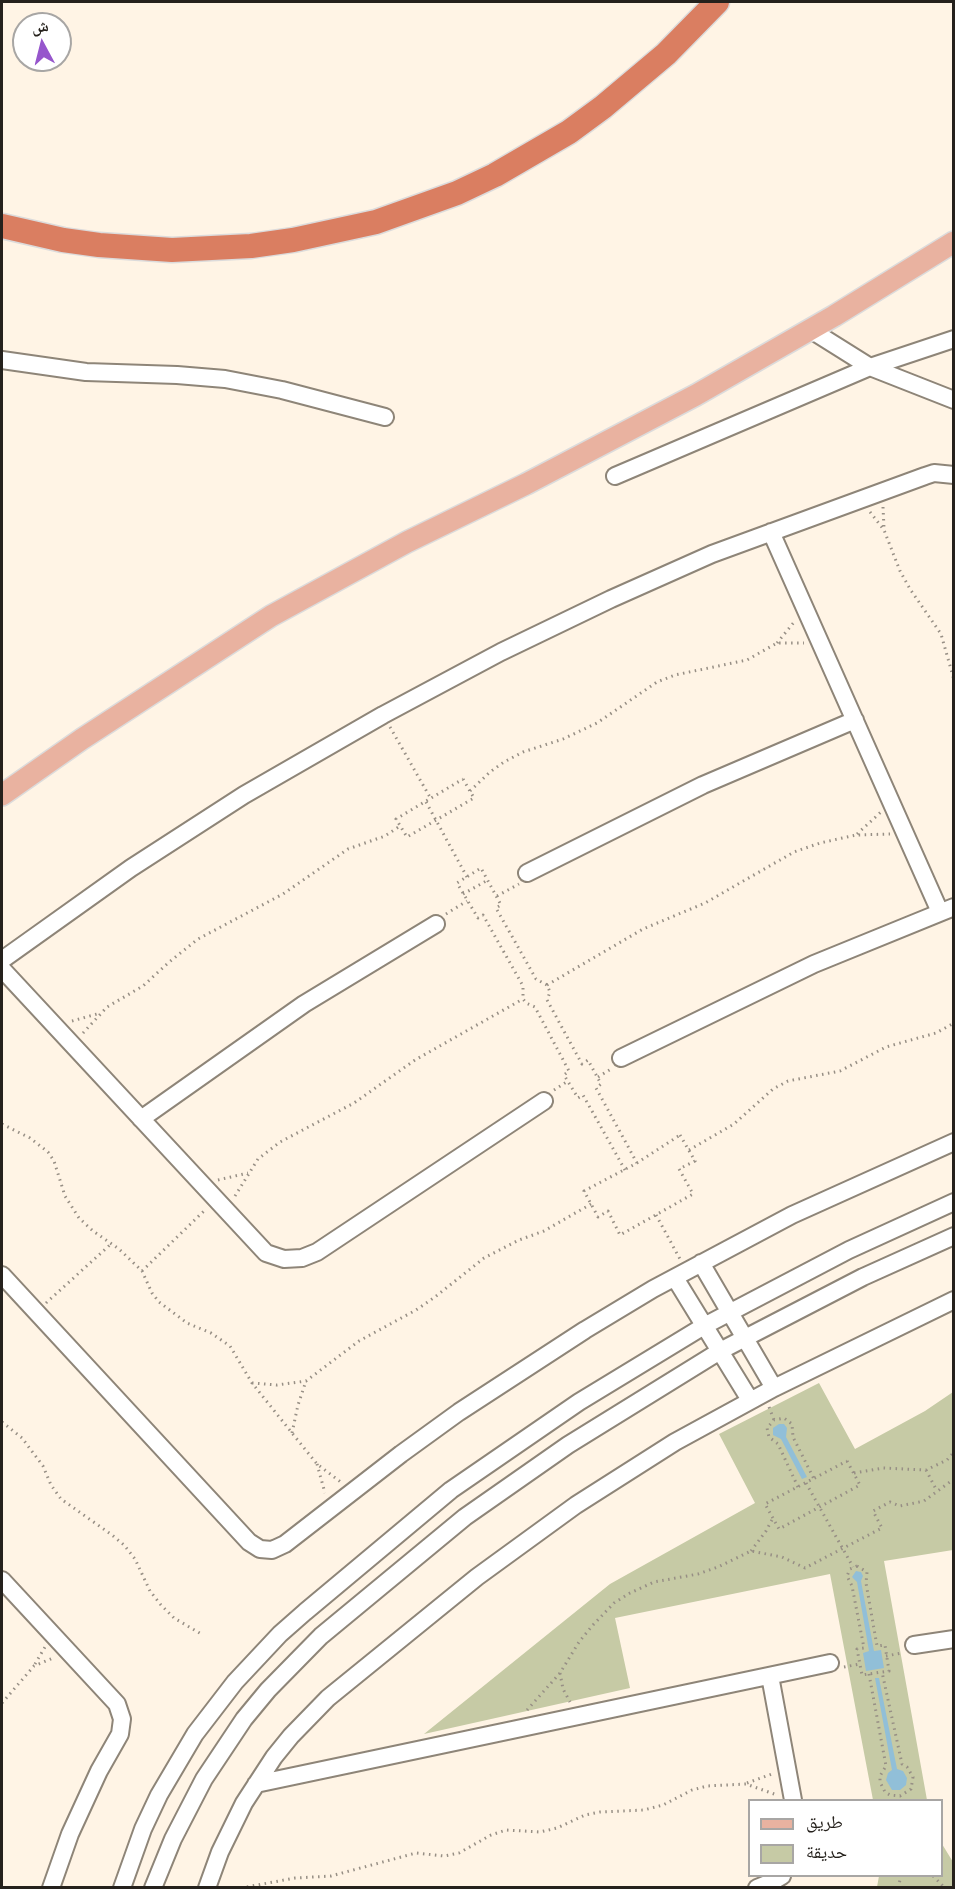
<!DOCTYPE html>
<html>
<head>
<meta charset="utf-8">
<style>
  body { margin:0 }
  #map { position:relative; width:955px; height:1889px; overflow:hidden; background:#fff4e5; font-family:Lato,"Noto Naskh Arabic",sans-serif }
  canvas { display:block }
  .frame { position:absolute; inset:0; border:3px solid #25211c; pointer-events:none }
  .legend { position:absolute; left:748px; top:1799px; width:195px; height:78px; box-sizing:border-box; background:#fff; border:2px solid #a8a6a4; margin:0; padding:8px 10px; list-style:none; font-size:18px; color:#25211c }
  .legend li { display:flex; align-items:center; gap:12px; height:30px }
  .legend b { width:30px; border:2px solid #a8a6a4 }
  .north { position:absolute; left:12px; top:12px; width:60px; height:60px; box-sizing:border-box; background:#fff; border:2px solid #a8a6a4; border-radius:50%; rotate:353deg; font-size:16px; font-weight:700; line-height:24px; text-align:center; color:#25211c }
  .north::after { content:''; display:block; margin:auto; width:21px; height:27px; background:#9656cc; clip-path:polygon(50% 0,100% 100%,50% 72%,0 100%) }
</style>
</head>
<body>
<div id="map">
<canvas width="955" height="1889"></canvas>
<div class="frame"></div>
<ul class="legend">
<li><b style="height:8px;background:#e9b2a0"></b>طريق</li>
<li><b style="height:16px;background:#c6caa5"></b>حديقة</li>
</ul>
<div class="north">ش</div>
</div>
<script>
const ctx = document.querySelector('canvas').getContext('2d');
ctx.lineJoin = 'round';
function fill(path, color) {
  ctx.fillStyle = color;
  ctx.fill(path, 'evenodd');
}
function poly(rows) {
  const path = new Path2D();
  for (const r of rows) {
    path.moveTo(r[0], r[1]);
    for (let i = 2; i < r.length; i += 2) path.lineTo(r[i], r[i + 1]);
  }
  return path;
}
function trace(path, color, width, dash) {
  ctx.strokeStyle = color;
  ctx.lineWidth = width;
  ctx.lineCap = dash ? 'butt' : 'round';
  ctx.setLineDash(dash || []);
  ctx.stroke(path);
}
const green = poly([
  [819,1383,855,1449,925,1411,953,1392,953,1550,884,1561,927,1800,873,1800,830,1574,615,1618,630,1688,424,1734,610,1584,755,1503,719,1434],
  [942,1844,953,1862,953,1887,877,1887,879,1876,942,1876]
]);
const water = poly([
  [779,1424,784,1424,787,1428,786,1437,807,1477,802,1479,781,1439,773,1435,773,1428],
  [856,1571,861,1572,863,1576,861,1581,874,1651,881,1650,884,1668,866,1671,863,1653,869,1651,857,1582,852,1577],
  [875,1678,879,1678,897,1769,903,1771,907,1778,906,1785,900,1790,892,1790,886,1780,888,1773,892,1770]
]);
const path = poly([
  [883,507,884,528],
  [870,512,884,530,900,571,910,589,941,634,954,680],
  [777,643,795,621],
  [390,727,431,799],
  [463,779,474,798,407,837,396,819,463,779],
  [470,791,490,772,504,762,523,752,563,739,597,723,657,682,675,675,747,660,777,643,804,643],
  [426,802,467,877],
  [857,834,881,812],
  [463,894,488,880],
  [497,896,519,884],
  [446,914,467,901],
  [547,985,643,929,705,903,794,852,820,843,856,835,890,834],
  [72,1021,97,1014],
  [83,1033,107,1007,143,986,168,963,198,939,283,894,348,849,385,836,400,826],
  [598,1077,611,1069],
  [554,1090,568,1081],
  [2,1124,30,1138,48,1152,54,1161,65,1196,79,1218,93,1231,119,1249,142,1271,152,1293,159,1302,187,1323,211,1333,230,1346,252,1383,292,1433,317,1464,342,1483],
  [680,1135,695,1161,679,1169,693,1194,620,1235,608,1211,598,1217,584,1191,637,1163,680,1135],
  [689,1150,734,1124,773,1089,788,1081,840,1071,886,1047,936,1033,954,1023],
  [625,1170,583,1095,578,1098,564,1075,569,1071,535,1007,526,1003,523,999,523,986,483,915,478,918,457,883,481,868,501,905,496,908,536,979,547,985,550,992,547,1000,582,1064,588,1060,601,1084,596,1088,637,1163],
  [218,1180,248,1173],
  [235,1196,258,1159,280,1142,354,1103,415,1060,523,999],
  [656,1215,680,1259],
  [142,1271,205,1210],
  [46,1303,112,1243],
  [252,1383,277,1385,306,1381,359,1341,416,1310,435,1297,484,1258,519,1240,544,1231,591,1204],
  [769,1407,774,1420],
  [2,1422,22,1438,43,1466,51,1485,61,1499,112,1535,124,1545,135,1559,150,1591,161,1605,174,1618,203,1635],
  [292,1433,298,1405,306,1381],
  [847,1461,860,1485,779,1529,765,1504,847,1461],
  [317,1464,325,1493],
  [926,1470,937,1491],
  [854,1473,883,1468,926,1470,947,1460,954,1452],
  [806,1483,853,1567],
  [798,1487,778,1444,769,1437,767,1428,774,1420,784,1418,792,1424,793,1437,814,1479],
  [751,1551,766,1531,773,1518],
  [857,1566,867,1572,866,1583,877,1646,885,1645,889,1671,862,1675,857,1649,864,1648,852,1586,847,1576,850,1569,857,1566],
  [886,1656,902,1653],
  [35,1664,45,1647],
  [844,1667,860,1664],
  [560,1673,563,1689,570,1702],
  [869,1674,886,1766,880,1776,880,1782,885,1792,890,1795,900,1796,911,1789,913,1777,907,1767,902,1764,882,1672],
  [2,1703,34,1666,53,1658],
  [527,1710,560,1673,579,1642,592,1626,614,1603,630,1593,654,1582,698,1574,718,1567,751,1551,782,1557,805,1568,882,1528,873,1511,890,1502,900,1506,924,1501,954,1479],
  [747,1783,772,1774],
  [933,1876,945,1888],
  [241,1888,295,1878,331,1876,416,1853,444,1856,459,1853,491,1835,506,1830,540,1832,557,1828,585,1815,600,1812,644,1810,663,1805,692,1790,707,1786,746,1784,777,1795],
  [898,1888,901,1876]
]);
const minor = poly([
  [811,330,870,367,954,400],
  [2,360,86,372,177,375,225,379,282,390,385,417],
  [615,476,870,367,954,339],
  [771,532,940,912],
  [527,873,703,785,855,720],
  [2,960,131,868,244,795,383,715,501,652,611,599,712,554,925,476,934,473,954,475],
  [2,969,266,1253,284,1259,302,1258,317,1252,544,1101],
  [621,1058,814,964,954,907],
  [141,1119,304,1004,436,924],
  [701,1263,774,1388],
  [2,1275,249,1542,260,1549,272,1550,285,1544,401,1454,459,1412,585,1330,653,1289,792,1215,954,1142],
  [675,1278,750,1400],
  [2,1580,117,1704,122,1719,120,1734,99,1771,70,1834,51,1888],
  [914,1645,954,1639],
  [770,1676,793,1800],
  [256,1784,830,1663],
  [122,1888,143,1829,159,1795,195,1734,235,1682,280,1634,305,1612,451,1490,579,1402,704,1326,849,1250,954,1202],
  [153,1888,173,1839,204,1779,244,1719,268,1690,321,1636,465,1517,568,1445,720,1351,863,1277,954,1236],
  [207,1888,220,1852,244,1803,274,1757,291,1736,328,1698,477,1577,576,1505,675,1442,774,1388,954,1300],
  [757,1888,772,1882,782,1876]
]);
const major = poly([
  [2,795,82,739,271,616,407,542,526,484,696,395,834,316,954,242]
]);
const highway = poly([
  [2,226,63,240,99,245,172,250,251,246,293,240,376,222,457,193,495,175,569,132,603,107,666,54,717,2]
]);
fill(green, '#c6caa5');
fill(water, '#91bfd8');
trace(minor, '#8e8578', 20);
trace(major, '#dcdbdb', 24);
trace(highway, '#dcdbdb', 27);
trace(path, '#978f85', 3, [1.5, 4.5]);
trace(minor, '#fff', 16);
trace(major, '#e9b2a0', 21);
trace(highway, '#da7e61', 24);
</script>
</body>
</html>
